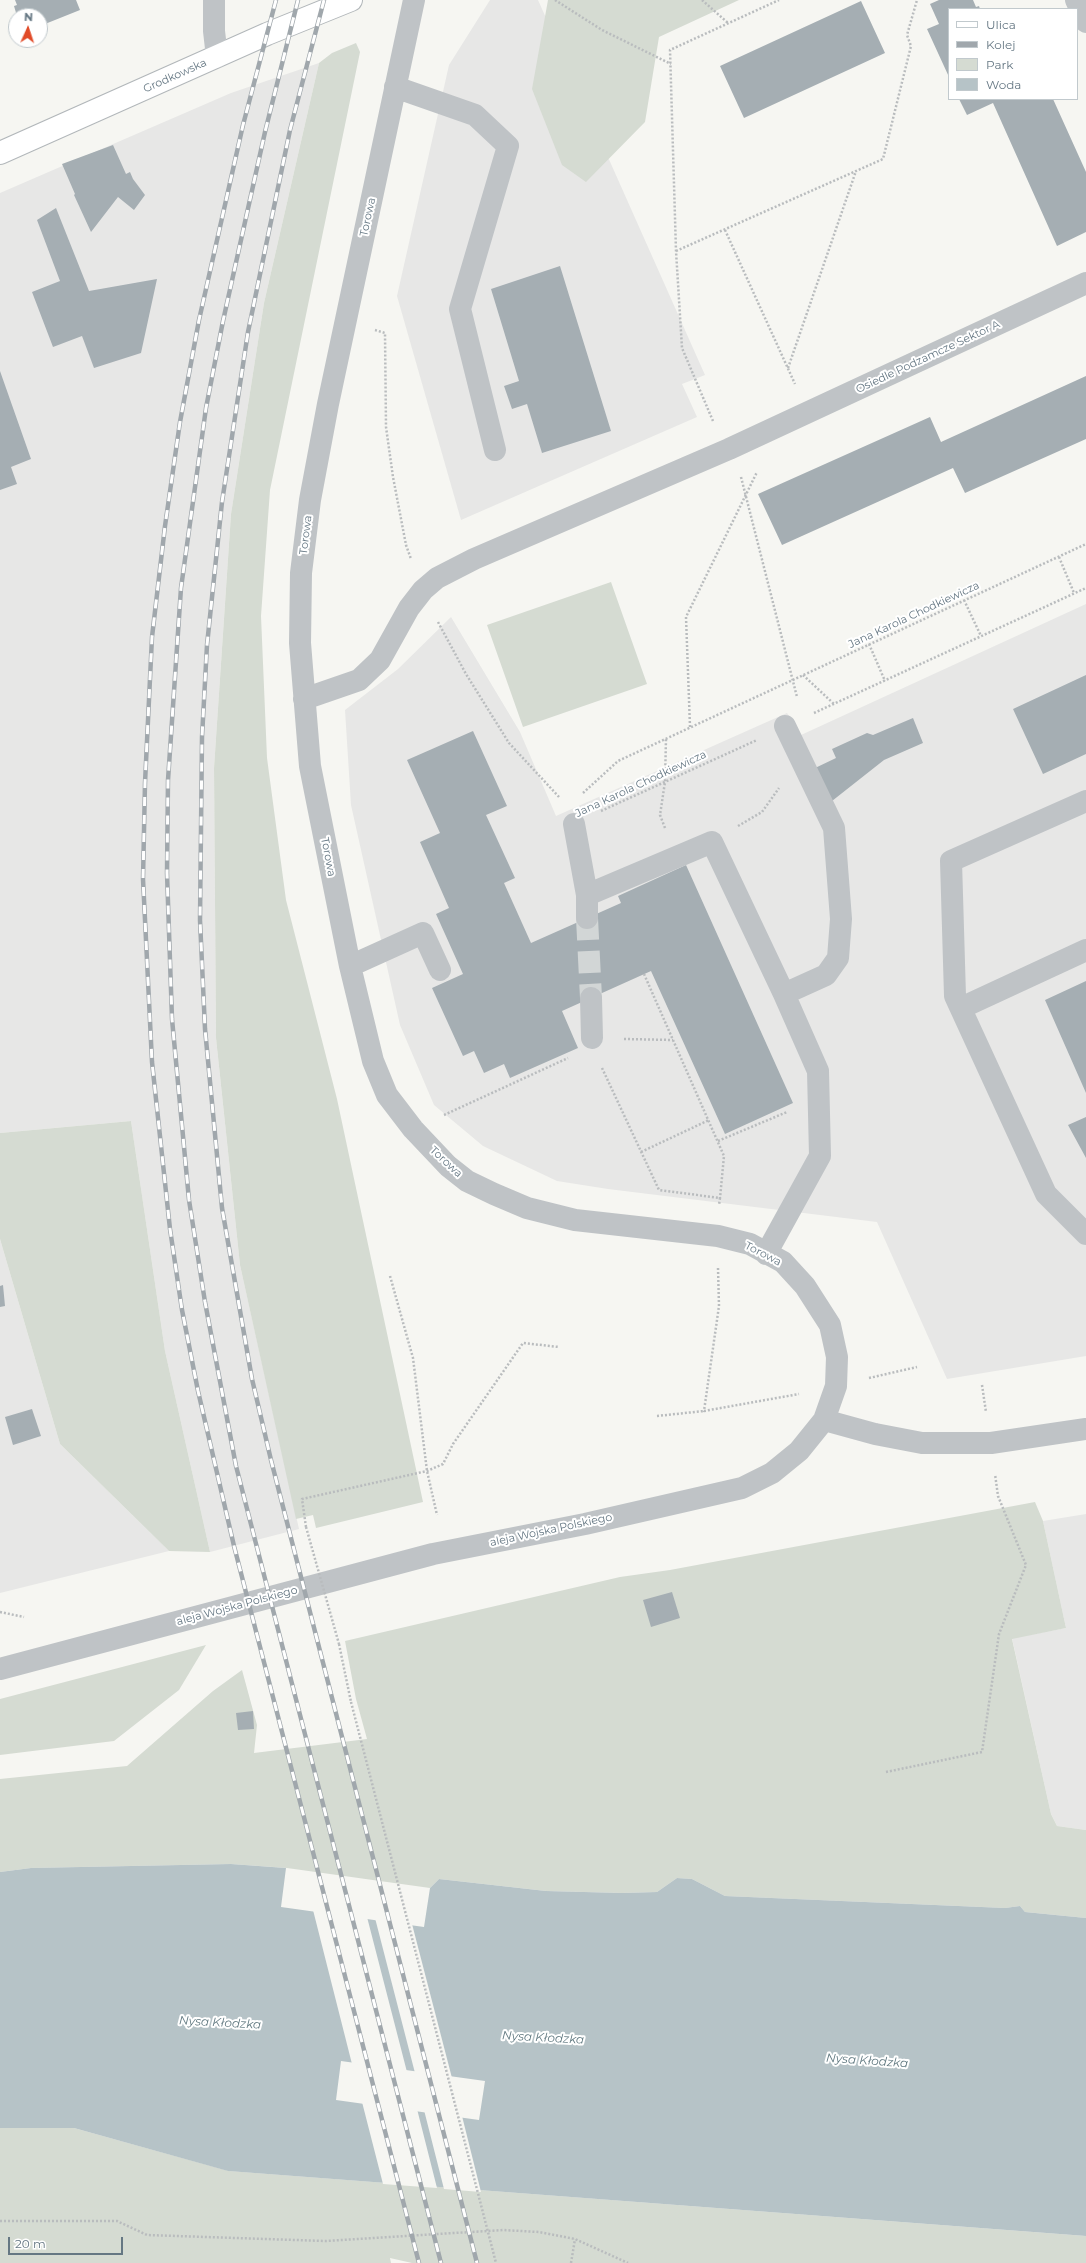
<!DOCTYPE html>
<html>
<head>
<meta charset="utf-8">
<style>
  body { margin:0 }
  #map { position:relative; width:1086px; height:2263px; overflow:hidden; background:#f6f6f2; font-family:Montserrat,sans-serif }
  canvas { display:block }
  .legend { position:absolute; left:948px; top:8px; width:130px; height:92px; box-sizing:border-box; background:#fff; border:1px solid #c1c9cd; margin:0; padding:5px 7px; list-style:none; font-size:12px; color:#657783 }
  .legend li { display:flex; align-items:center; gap:8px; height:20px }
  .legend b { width:20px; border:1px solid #c1c9cd }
  .north { position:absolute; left:8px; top:8px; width:40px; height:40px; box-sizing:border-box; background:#fff; border:1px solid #c1c9cd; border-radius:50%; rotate:3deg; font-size:11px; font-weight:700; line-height:16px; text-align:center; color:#657783 }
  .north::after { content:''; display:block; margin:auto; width:14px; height:18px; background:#e14a27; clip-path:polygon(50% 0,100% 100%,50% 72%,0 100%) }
  .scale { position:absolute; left:8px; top:2237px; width:115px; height:18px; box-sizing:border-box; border:2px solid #657783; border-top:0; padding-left:5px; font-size:12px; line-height:14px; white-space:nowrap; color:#657783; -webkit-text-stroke:3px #fff; paint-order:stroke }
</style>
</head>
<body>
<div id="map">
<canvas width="1086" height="2263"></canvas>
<ul class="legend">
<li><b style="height:5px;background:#fff"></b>Ulica</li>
<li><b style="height:5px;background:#a0a7ac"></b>Kolej</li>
<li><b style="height:11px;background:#d5dbd2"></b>Park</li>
<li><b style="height:11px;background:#b6c3c7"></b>Woda</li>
</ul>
<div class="north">N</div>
<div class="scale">20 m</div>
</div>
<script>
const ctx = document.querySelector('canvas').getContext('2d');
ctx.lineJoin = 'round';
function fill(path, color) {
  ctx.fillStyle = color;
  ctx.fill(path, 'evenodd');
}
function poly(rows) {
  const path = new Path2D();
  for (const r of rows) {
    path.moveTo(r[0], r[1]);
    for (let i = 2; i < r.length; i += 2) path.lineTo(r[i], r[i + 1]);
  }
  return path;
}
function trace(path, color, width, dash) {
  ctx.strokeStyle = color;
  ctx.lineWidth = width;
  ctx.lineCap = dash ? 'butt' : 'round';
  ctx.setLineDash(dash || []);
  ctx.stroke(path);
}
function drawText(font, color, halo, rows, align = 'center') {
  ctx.font = font + ' Montserrat,sans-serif';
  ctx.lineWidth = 4;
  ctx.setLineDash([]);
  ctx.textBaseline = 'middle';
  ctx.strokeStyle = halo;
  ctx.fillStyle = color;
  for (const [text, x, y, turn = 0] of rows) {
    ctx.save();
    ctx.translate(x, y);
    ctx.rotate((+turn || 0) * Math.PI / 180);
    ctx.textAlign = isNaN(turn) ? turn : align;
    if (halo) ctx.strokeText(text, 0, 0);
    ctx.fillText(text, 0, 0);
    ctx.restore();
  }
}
const built = poly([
  [490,0,538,0,705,375,682,384,697,417,461,520,397,296,449,65],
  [319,63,264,303,231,514,214,768,216,1038,240,1265,299,1529,210,1552,165,1351,131,1121,0,1133,0,193,231,93],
  [1086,604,1086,1356,947,1379,877,1222,608,1189,557,1181,483,1146,434,1105,400,1025,351,805,345,710,398,669,451,617,520,732,556,816,787,713,801,735],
  [0,1239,60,1444,169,1551,0,1593],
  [1086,1514,1086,1830,1057,1826,1051,1814,1012,1638,1066,1628,1043,1521]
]);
const green = poly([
  [548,0,739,0,659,37,645,122,586,182,562,165,532,89],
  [356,43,360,52,270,490,261,616,267,758,286,900,337,1099,423,1502,316,1528,313,1515,296,1519,240,1265,216,1038,214,768,231,514,264,303,319,63,332,53],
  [611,582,647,684,523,727,487,625],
  [131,1121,165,1351,210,1552,169,1551,60,1444,0,1239,0,1133],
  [1035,1502,1043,1521,1066,1628,1012,1639,1051,1814,1057,1826,1086,1830,1086,1918,1025,1912,1020,1906,1005,1908,725,1896,692,1879,677,1878,657,1892,622,1893,546,1891,439,1879,430,1888,287,1868,231,1864,31,1868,0,1872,0,1779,127,1766,213,1691,242,1670,257,1725,254,1753,367,1739,356,1699,345,1641,620,1577,670,1570],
  [206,1645,179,1690,114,1741,0,1755,0,1699],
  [0,2128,74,2128,229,2171,1086,2236,1086,2263,412,2263,390,2258,391,2263,0,2263]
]);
const water = poly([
  [231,1864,286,1868,281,1907,424,1927,430,1888,439,1879,546,1891,622,1893,657,1892,677,1878,692,1879,725,1896,1005,1908,1020,1906,1025,1912,1086,1918,1086,2236,228,2171,74,2128,0,2128,0,1872,31,1868],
  [341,2061,485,2081,479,2120,336,2100]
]);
const pier = poly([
  [313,1910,367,1917,407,2072,352,2064],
  [375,1918,412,1924,452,2078,415,2073],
  [362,2102,417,2109,437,2188,383,2184],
  [424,2110,462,2116,481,2192,444,2189]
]);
const building = poly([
  [15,0,76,0,80,10,40,26,40,16,17,16,14,6,17,5],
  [939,0,973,0,976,7,979,6,980,9,949,9,949,77,927,29,939,24,930,4],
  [861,1,885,53,744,118,720,66],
  [959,99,1053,99,1086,172,1086,232,1057,246,993,103,967,115],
  [113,145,126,174,130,172,133,179,145,195,134,210,118,197,91,232,74,195,75,194,62,164],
  [56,208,89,291,157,279,141,353,94,368,82,336,53,347,32,292,60,281,37,220],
  [560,266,611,431,542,453,527,404,512,409,504,386,519,381,491,289],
  [0,371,31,459,11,467,17,484,0,490],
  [1086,376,1086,439,965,493,953,468,782,545,758,494,930,417,941,442],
  [1086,675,1086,754,1043,774,1013,709],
  [913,718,923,743,884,760,832,801,813,769,836,758,832,749,867,733,873,735],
  [473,731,507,806,486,815,515,878,504,883,531,943,621,903,618,896,686,865,793,1103,725,1134,651,971,562,1011,578,1048,510,1078,504,1064,484,1073,474,1051,463,1056,432,988,463,974,436,914,449,908,420,842,440,833,407,760],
  [1086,981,1086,1093,1045,1000],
  [1086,1117,1086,1158,1068,1125],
  [3,1285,5,1306,0,1307,0,1286],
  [32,1409,41,1436,13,1445,5,1417],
  [672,1592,680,1618,651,1627,643,1600],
  [253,1711,254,1729,238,1730,236,1713]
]);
const minorTunnel = poly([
  [587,918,591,998]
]);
const path = poly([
  [555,0,602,30,671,64],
  [702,0,728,23],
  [725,230,795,384],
  [676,251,883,159,911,46,907,35,917,0],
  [375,330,385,333,386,427,393,477,406,545,411,559],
  [788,368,856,171],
  [713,421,682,348,676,251,670,50,779,0],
  [741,477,797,697],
  [1059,557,1074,593],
  [964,600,981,636],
  [438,622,466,674,509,743,559,797],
  [869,644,885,681],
  [803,675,834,704],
  [814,713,1086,588],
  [690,727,686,617,757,472],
  [583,793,618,761,1086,544],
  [601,811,757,740],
  [738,826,762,812,779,788],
  [665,828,660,815,665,782,666,738],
  [644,974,724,1156,720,1198],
  [624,1039,673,1040],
  [602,1068,659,1190,720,1198,719,1205],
  [444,1115,568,1058],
  [718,1141,787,1112],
  [641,1152,709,1120],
  [718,1268,719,1306,704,1411,799,1394],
  [390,1276,413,1358,427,1471,437,1515],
  [869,1378,917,1367],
  [982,1385,986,1412],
  [657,1416,704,1411],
  [306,1527,302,1499,427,1471,443,1464,453,1444,523,1343,559,1347],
  [0,1612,24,1617],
  [339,1644,351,1702],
  [886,1772,982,1752,999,1634,1026,1565,998,1496,995,1474],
  [0,2221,117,2221,147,2235,325,2241,503,2230,539,2232,575,2239,628,2263],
  [571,2263,575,2239]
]);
const minor = poly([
  [214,0,214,31,217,57],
  [1076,0,1086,22],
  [395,87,475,115,508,146,460,309,495,450],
  [304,699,359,680,380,660,409,608,423,590,437,578,474,559,729,449,1086,283],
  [1086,801,951,861,955,996,1046,1194,1086,1234],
  [574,824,587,895,712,842,784,994,818,1071,820,1156,766,1254],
  [587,895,587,918],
  [350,966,423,933,440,970],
  [784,994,826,975,838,958,841,919,834,828,785,726],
  [591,998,592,1038],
  [961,1008,1086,950],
  [824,1420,875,1434,922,1443,991,1443,1086,1429],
  [0,1669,433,1554,585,1524,742,1488,772,1473,799,1451,824,1420,836,1386,837,1357,830,1325,805,1286,783,1262,750,1244,718,1236,575,1220,527,1208,494,1194,467,1181,448,1166,413,1129,387,1095,373,1061,350,966,310,766,300,643,301,573,310,500,328,404,414,0]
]);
const major = poly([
  [0,153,267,34,351,0]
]);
const rail = poly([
  [276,0,243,125,199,320,180,422,165,526,152,637,145,783,143,879,152,1062,170,1229,182,1310,198,1391,234,1546,419,2263],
  [298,0,265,132,223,321,206,408,181,588,168,780,167,873,172,1019,189,1200,205,1302,236,1466,441,2263],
  [324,0,290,130,248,332,222,502,207,645,202,737,200,920,205,1029,222,1208,252,1379,271,1460,477,2263]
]);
const pathBridge = poly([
  [306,1527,339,1644],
  [351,1702,496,2263]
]);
const streetNames = [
  ["Grodkowska",175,76,-24],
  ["Torowa",368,217,-78],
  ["Osiedle Podzamcze Sektor A",928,357,-25],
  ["Torowa",306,535,-83],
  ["Jana Karola Chodkiewicza",914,615,-25],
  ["Jana Karola Chodkiewicza",641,784,-25],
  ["Torowa",328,857,79],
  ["Torowa",446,1162,43],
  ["Torowa",763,1254,27],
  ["aleja Wojska Polskiego",551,1530,-12],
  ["aleja Wojska Polskiego",237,1606,-15]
];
const waterNames = [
  ["Nysa Kłodzka",220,2023,3],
  ["Nysa Kłodzka",543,2038,3],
  ["Nysa Kłodzka",867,2061,4]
];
fill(built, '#e7e7e6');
fill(green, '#d5dbd2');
fill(water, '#b6c3c7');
fill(pier, '#f6f6f2');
fill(building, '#a5aeb3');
trace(minorTunnel, '#d2d6d6', 22, [22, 11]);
trace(major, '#b2b7ba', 24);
trace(path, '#b9bcbe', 2.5, [2, 2]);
trace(minor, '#bfc3c6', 22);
trace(major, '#fff', 22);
trace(rail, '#a0a7ac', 4.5);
trace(rail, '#fff', 3, [9]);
trace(pathBridge, '#b9bcbe', 2.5, [2, 2]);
drawText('11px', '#657783', '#fff', streetNames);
drawText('italic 12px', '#617980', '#fff', waterNames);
</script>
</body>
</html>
